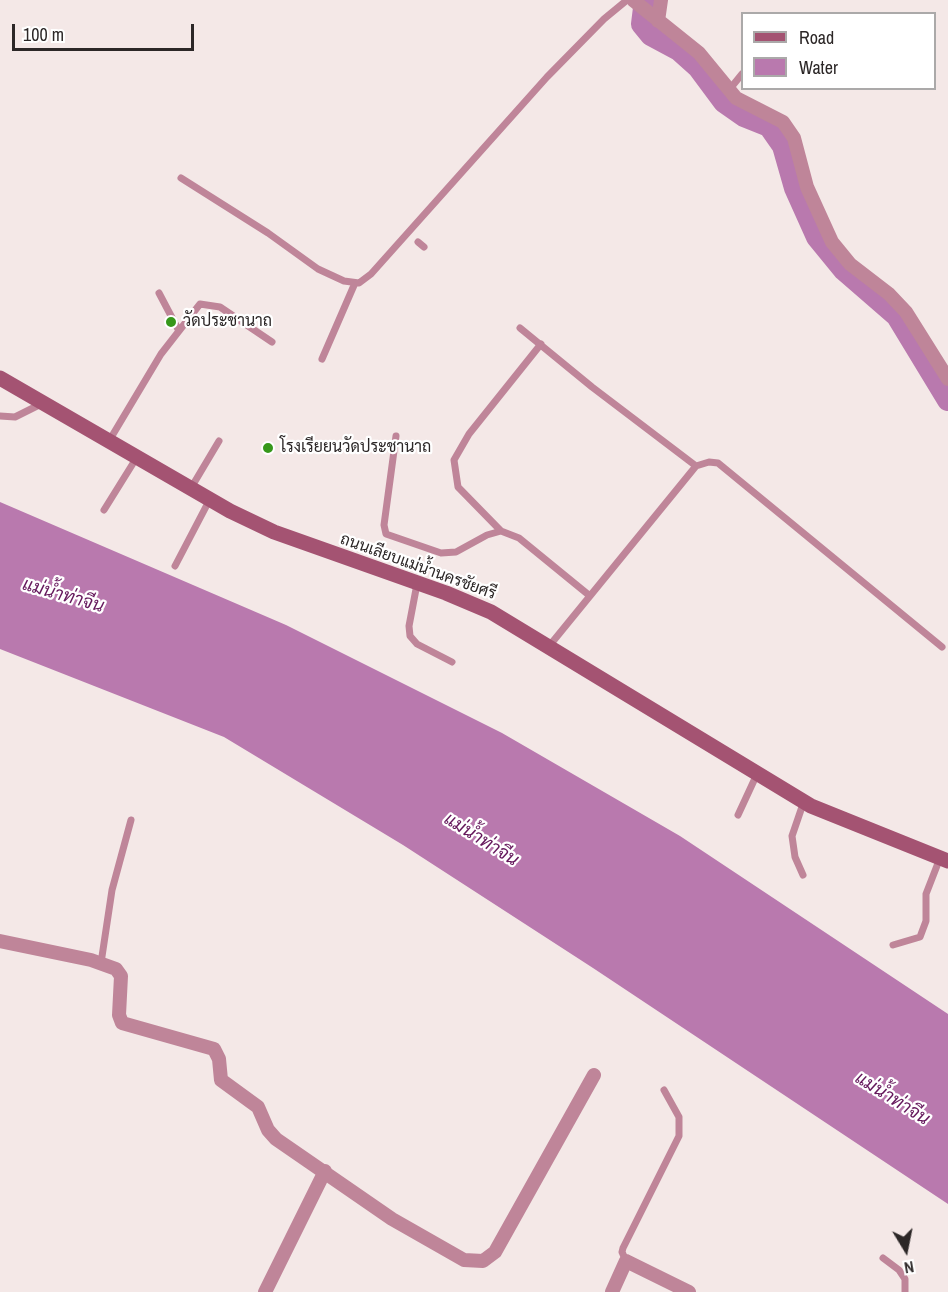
<!DOCTYPE html>
<html>
<head>
<meta charset="utf-8">
<style>
  body { margin:0 }
  #map { position:relative; width:948px; height:1292px; overflow:hidden; background:#f4e8e7; font-family:"Archivo Narrow",sans-serif }
  canvas { display:block }
  .legend { position:absolute; left:741px; top:12px; width:195px; height:78px; box-sizing:border-box; background:#fff; border:2px solid #aba9a9; margin:0; padding:8px 10px; list-style:none; font-size:18px; color:#2c2727 }
  .legend li { display:flex; align-items:center; gap:12px; height:30px }
  .legend b { width:30px; border:2px solid #aba9a9 }
  .north { position:absolute; left:876px; top:1220px; width:60px; height:60px; -webkit-text-stroke:4px #fff; paint-order:stroke; rotate:170deg; font-size:16px; font-weight:700; line-height:24px; text-align:center; color:#2c2727 }
  .north::after { content:''; display:block; margin:auto; width:21px; height:27px; background:#2c2727; clip-path:polygon(50% 0,100% 100%,50% 72%,0 100%) }
  .scale { position:absolute; left:12px; top:24px; width:182px; height:27px; box-sizing:border-box; border:3px solid #2c2727; border-top:0; padding-left:8px; font-size:18px; line-height:21px; white-space:nowrap; color:#2c2727; -webkit-text-stroke:4px #fff; paint-order:stroke }
</style>
</head>
<body>
<div id="map">
<canvas width="948" height="1292"></canvas>
<ul class="legend">
<li><b style="height:8px;background:#a45372"></b>Road</li>
<li><b style="height:16px;background:#b979ae"></b>Water</li>
</ul>
<div class="north">N</div>
<div class="scale">100 m</div>
</div>
<script>
const ctx = document.querySelector('canvas').getContext('2d');
ctx.lineJoin = 'round';
function fill(path, color) {
  ctx.fillStyle = color;
  ctx.fill(path, 'evenodd');
}
function poly(rows) {
  const path = new Path2D();
  for (const r of rows) {
    path.moveTo(r[0], r[1]);
    for (let i = 2; i < r.length; i += 2) path.lineTo(r[i], r[i + 1]);
  }
  return path;
}
function trace(path, color, width, dash) {
  ctx.strokeStyle = color;
  ctx.lineWidth = width;
  ctx.lineCap = dash ? 'butt' : 'round';
  ctx.setLineDash(dash || []);
  ctx.stroke(path);
}
function drawText(font, color, halo, rows, align = 'center') {
  ctx.font = font + ' "Archivo Narrow",Sarabun,sans-serif';
  ctx.lineWidth = 4.5;
  ctx.setLineDash([]);
  ctx.textBaseline = 'middle';
  ctx.strokeStyle = halo;
  ctx.fillStyle = color;
  for (const [text, x, y, turn = 0] of rows) {
    ctx.save();
    ctx.translate(x, y);
    ctx.rotate((+turn || 0) * Math.PI / 180);
    ctx.textAlign = isNaN(turn) ? turn : align;
    if (halo) ctx.strokeText(text, 0, 0);
    ctx.fillText(text, 0, 0);
    ctx.restore();
  }
}
const water = poly([
  [0,502,286,625,502,733,680,836,948,1014,948,1204,593,968,403,845,224,737,0,649]
]);
const river = poly([
  [645,0,642,24,651,35,679,50,698,67,724,102,744,116,769,126,783,146,795,188,817,237,844,270,897,316,948,400]
]);
const service = poly([
  [729,90,742,74],
  [181,178,268,233,318,269,344,281,359,283,371,274,547,77,604,19,627,0],
  [418,242,424,247],
  [159,293,179,331],
  [520,328,592,387,696,466],
  [322,359,355,283],
  [0,416,15,417,43,403],
  [396,436,384,525,386,534,441,553,456,552,487,535,501,531,519,538,590,596],
  [109,441,161,354,200,304,220,307,272,342],
  [191,488,219,441],
  [104,510,137,457],
  [501,531,458,487,454,460,469,434,541,344],
  [175,566,210,499],
  [417,584,409,626,410,636,417,644,452,662],
  [550,645,696,466,709,462,718,463,942,647],
  [738,815,757,774],
  [803,875,795,857,792,836,804,801],
  [893,945,920,937,926,921,926,894,940,858],
  [101,963,112,890,131,820],
  [883,1258,899,1270,905,1279,905,1292],
  [626,1261,622,1252,623,1248,679,1136,679,1117,664,1090]
]);
const minor = poly([
  [633,0,699,53,736,98,783,122,794,138,807,187,832,242,850,264,889,294,906,312,948,379],
  [658,21,661,0],
  [0,941,91,960,116,969,121,976,119,1015,122,1023,214,1049,219,1059,221,1080,258,1107,268,1130,276,1139,392,1219,464,1260,483,1261,495,1252,594,1075],
  [265,1292,325,1171],
  [612,1292,626,1261,689,1292]
]);
const secondary = poly([
  [0,378,230,511,274,532,446,593,491,612,811,806,948,861]
]);
const markers = [
  [171,322,6,"#36971a"],
  [268,448,6,"#36971a"]
];
const poiNames = [
  ["วัดประชานาถ",183,322],
  ["โรงเรียยนวัดประชานาถ",280,448]
];
const streetNames = [
  ["ถนนเลียบแม่น้ำนครชัยศรี",418,567,20]
];
const waterNames = [
  ["แม่น้ำท่าจีน",63,596,16],
  ["แม่น้ำท่าจีน",481,840,32],
  ["แม่น้ำท่าจีน",892,1099,32]
];
fill(water, '#b979ae');
trace(river, '#b979ae', 22);
trace(service, '#bf8599', 7);
trace(minor, '#bf8599', 14);
trace(secondary, '#a45372', 15);
for (const [x, y, r, color] of markers) {
  const dot = new Path2D();
  dot.arc(x, y, r, 0, 2 * Math.PI);
  ctx.fillStyle = color;
  ctx.fill(dot);
  trace(dot, '#fff', 2);
}
drawText('16px', '#2c2727', '#fff', poiNames, 'left');
drawText('16px', '#2c2727', '#fff', streetNames);
drawText('italic 18px', '#65185c', '#fff', waterNames);
</script>
</body>
</html>
